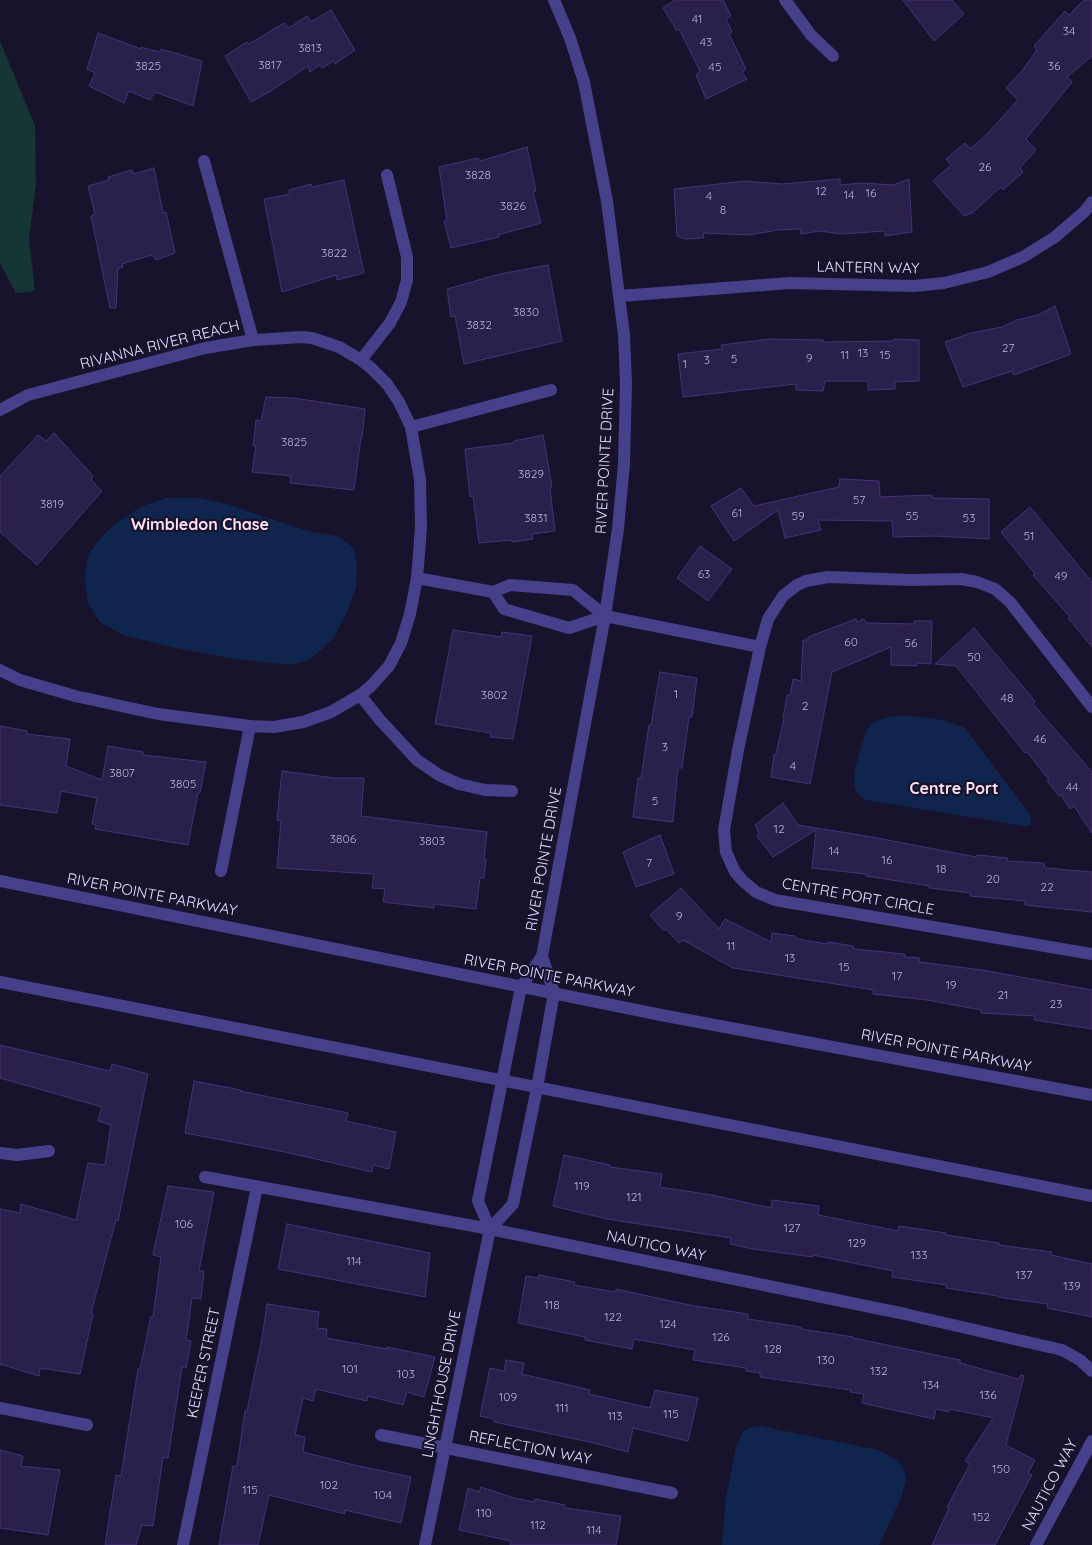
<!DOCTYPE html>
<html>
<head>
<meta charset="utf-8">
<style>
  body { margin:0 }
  canvas { display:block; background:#18132c }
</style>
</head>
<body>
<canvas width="1092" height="1545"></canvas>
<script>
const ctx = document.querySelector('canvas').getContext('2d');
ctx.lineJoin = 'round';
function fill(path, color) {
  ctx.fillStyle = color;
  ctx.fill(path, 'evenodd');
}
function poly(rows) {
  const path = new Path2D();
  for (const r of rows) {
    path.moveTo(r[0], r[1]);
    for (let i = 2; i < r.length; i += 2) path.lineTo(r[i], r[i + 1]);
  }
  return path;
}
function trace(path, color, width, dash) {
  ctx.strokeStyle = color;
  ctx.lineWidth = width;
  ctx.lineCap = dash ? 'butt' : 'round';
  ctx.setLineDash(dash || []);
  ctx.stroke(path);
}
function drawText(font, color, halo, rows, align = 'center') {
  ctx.font = font + ' Quicksand,sans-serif';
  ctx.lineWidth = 4.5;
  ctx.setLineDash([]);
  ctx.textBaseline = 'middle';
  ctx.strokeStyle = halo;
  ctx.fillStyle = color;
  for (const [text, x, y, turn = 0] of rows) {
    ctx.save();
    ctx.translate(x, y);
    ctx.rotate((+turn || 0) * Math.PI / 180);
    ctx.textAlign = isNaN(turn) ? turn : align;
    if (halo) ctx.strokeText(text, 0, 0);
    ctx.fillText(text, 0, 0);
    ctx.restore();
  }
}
const green = poly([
  [0,41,35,126,36,183,29,239,35,291,16,293,0,263]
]);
const water = poly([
  [166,498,198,498,230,505,307,531,337,536,348,543,354,549,357,565,356,587,347,612,334,637,321,650,309,660,295,664,281,664,236,659,176,648,123,635,100,622,88,603,85,579,88,555,103,535,120,520,143,506],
  [904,715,940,720,964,727,1030,815,1031,821,1030,825,1024,826,1013,824,867,800,861,797,856,791,854,783,855,769,866,731,873,723,883,718],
  [760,1426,878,1450,897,1460,904,1469,906,1480,901,1498,879,1545,722,1545,726,1498,736,1447,743,1432,749,1428]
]);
const building = poly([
  [675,0,723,0,731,16,726,19,732,32,729,34,746,69,742,73,747,79,706,99,696,75,700,71,679,29,677,31,663,8,675,0],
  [903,0,952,0,964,14,934,41,903,0],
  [1084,0,1092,0,1092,56,1067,77,1072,82,1026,139,1036,150,1020,168,1023,172,1003,190,1001,187,972,213,964,216,933,181,951,165,946,159,965,143,970,149,987,134,1018,100,1006,88,1022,71,1037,50,1034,46,1065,11,1069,15,1084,0],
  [331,10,355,50,335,64,334,61,322,68,319,65,310,72,308,66,271,91,251,102,225,56,247,42,249,44,284,23,289,28,307,16,311,22,331,10],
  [98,33,141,49,141,47,159,52,161,49,202,61,193,106,155,92,150,100,129,91,124,103,89,86,95,73,87,69,98,33],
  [527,147,536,191,533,192,541,223,498,235,499,237,451,248,444,221,447,221,439,167,478,158,480,161,527,147],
  [154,168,163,213,166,212,175,253,156,260,152,255,122,264,123,267,118,269,116,308,110,308,91,216,95,214,88,186,109,180,108,177,132,170,133,174,154,168],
  [840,179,840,185,863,183,893,185,909,179,912,232,885,236,885,231,841,234,820,231,801,234,800,229,778,230,748,235,703,233,704,238,685,239,677,236,674,189,745,181,782,184,840,179],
  [344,180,364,273,337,280,336,275,282,292,264,199,290,194,289,190,311,184,312,187,344,180],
  [548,265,562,341,464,364,455,316,451,317,447,289,500,274,548,265],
  [1055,306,1071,354,1014,375,1012,371,963,387,945,342,971,333,1002,327,1017,320,1038,315,1055,306],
  [770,339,823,340,823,342,893,341,894,339,919,340,919,381,895,382,895,389,868,390,868,381,825,381,823,391,796,390,796,384,683,397,678,354,722,349,721,345,770,339],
  [266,397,294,398,365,409,362,438,361,438,354,490,290,483,291,476,252,472,256,446,253,446,256,420,261,421,266,397],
  [54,433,93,476,91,480,102,491,37,565,0,532,0,476,38,435,46,441,54,433],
  [543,435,552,487,550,488,555,531,532,534,533,539,512,542,511,540,479,543,473,496,470,497,465,449,514,443,514,441,543,435],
  [840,479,879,481,880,497,932,495,932,498,989,499,989,539,935,536,893,537,892,521,818,520,821,530,785,538,778,510,734,541,711,506,741,488,754,506,839,487,840,479],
  [1030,507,1092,582,1092,647,1068,618,1070,617,1033,575,1035,574,1001,532,1030,507],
  [700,546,732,569,708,601,677,578,700,546],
  [856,619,857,622,864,619,866,623,914,624,914,621,932,621,931,664,917,663,917,666,891,665,891,647,832,672,810,784,771,777,774,755,776,754,784,718,783,718,787,695,790,695,793,679,801,681,803,640,808,640,808,637,856,619],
  [974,628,1035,701,1033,704,1092,772,1092,833,1074,806,1070,809,1061,795,1059,796,1047,781,1049,780,1027,752,1025,753,956,666,935,664,974,628],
  [453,630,501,637,502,632,532,636,513,739,490,737,491,733,435,724,453,630],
  [660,672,697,678,692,717,689,717,682,768,678,768,673,822,633,817,638,778,641,778,649,725,651,725,660,672],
  [0,726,27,731,27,734,70,739,66,766,102,780,108,746,143,752,143,755,206,762,200,793,198,793,188,845,95,829,96,825,92,824,97,798,61,791,57,813,0,805,0,726],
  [282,771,334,778,364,778,361,816,487,832,484,858,486,859,484,878,480,878,476,909,434,904,434,908,383,902,385,889,372,888,374,874,277,868,281,821,277,820,282,771],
  [783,803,798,825,872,837,976,857,977,855,1008,858,1007,861,1044,863,1045,868,1092,872,1092,912,1025,905,1025,901,970,896,971,893,929,888,930,886,866,876,866,874,812,868,816,830,773,857,757,836,759,833,755,825,783,803],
  [660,835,674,874,636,887,623,852,660,835],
  [681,888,719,929,725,919,771,942,772,933,795,936,797,939,827,944,828,942,853,946,854,949,905,954,905,957,920,958,919,962,982,970,1092,990,1092,1029,1034,1020,1035,1016,981,1013,981,1010,927,1000,873,994,874,990,733,968,683,940,679,943,666,929,664,931,650,915,681,888],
  [0,1045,110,1071,112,1064,148,1074,118,1221,116,1220,91,1313,93,1314,80,1374,40,1368,39,1376,0,1364,0,1209,20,1213,21,1204,76,1220,88,1163,105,1165,111,1125,98,1121,102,1107,0,1078,0,1045],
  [194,1081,241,1090,240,1091,348,1113,346,1121,396,1132,389,1169,373,1165,372,1172,285,1152,185,1133,194,1081],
  [564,1155,610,1165,610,1167,662,1174,660,1187,712,1195,771,1208,772,1200,819,1206,818,1215,898,1231,899,1226,946,1233,946,1235,999,1243,999,1245,1052,1252,1051,1255,1092,1264,1092,1317,1047,1308,1048,1304,997,1297,998,1296,946,1288,947,1285,892,1277,893,1271,813,1255,813,1257,753,1249,730,1244,731,1238,607,1219,553,1206,564,1155],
  [168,1186,214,1192,199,1271,204,1271,201,1299,192,1298,186,1340,191,1341,186,1368,182,1367,168,1458,163,1457,153,1526,142,1525,136,1545,105,1545,116,1475,121,1476,138,1369,140,1369,151,1316,153,1317,161,1257,153,1255,168,1186],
  [287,1224,430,1253,425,1297,278,1269,287,1224],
  [539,1275,575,1282,574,1285,616,1292,616,1289,689,1305,748,1314,748,1319,801,1327,801,1329,853,1337,853,1338,960,1360,960,1363,1018,1379,1021,1375,1024,1376,1006,1445,1035,1460,1028,1473,1032,1475,995,1545,932,1545,949,1508,947,1507,970,1464,965,1461,993,1418,950,1409,949,1412,936,1409,934,1419,862,1403,864,1394,850,1392,851,1390,760,1377,760,1373,746,1371,746,1368,693,1360,695,1350,634,1339,632,1349,585,1340,585,1337,518,1323,526,1276,538,1278,539,1275],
  [267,1304,319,1312,317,1328,327,1329,326,1338,387,1349,387,1347,435,1357,424,1397,407,1392,403,1405,368,1396,367,1401,316,1389,313,1401,303,1398,295,1435,305,1437,303,1452,354,1465,411,1477,401,1523,345,1510,345,1514,269,1495,258,1545,219,1545,233,1466,237,1466,245,1411,247,1411,262,1338,267,1304],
  [506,1360,524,1363,522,1374,590,1390,589,1394,650,1408,655,1390,698,1398,688,1441,633,1428,628,1452,590,1442,494,1422,494,1419,480,1416,490,1368,504,1371,506,1360],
  [0,1450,23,1456,21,1466,60,1470,48,1535,0,1528,0,1450],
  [481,1487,514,1498,534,1502,535,1499,565,1505,565,1508,621,1516,616,1545,510,1545,511,1541,459,1530,468,1488,479,1492,481,1487]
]);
const minor = poly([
  [785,0,811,35,833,56],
  [204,161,253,340],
  [620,296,790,283,914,286,944,283,988,272,1023,257,1055,237,1084,212,1092,202],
  [361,360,390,323,401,302,407,280,407,257,387,175],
  [0,410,28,395,205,348,253,340,302,337,312,338,339,347,361,360,371,368,387,384,399,402,411,427,420,480,421,528,417,578,410,614,401,643,389,666,371,686,360,695,331,712,303,722,274,727,250,726,158,714,75,696,20,680,0,670],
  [411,427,551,390],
  [417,578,493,592,510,585,573,590,605,616,760,647],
  [493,592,504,609,569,628,605,616],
  [360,695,380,720,417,760,439,775,459,784,485,790,512,791],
  [1092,707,1010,602,995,589,977,582,961,579,911,580,828,577,806,581,797,585,783,596,768,619,760,647,738,750,724,830,726,852,735,872,743,881,756,892,775,900,1092,954],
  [221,871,250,726],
  [0,881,666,1016,1092,1095],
  [0,982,1092,1196],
  [0,1153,17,1155,49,1151],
  [205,1177,490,1229,905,1314,1062,1350,1080,1360,1092,1371],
  [490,1229,478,1201,521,987,542,956,605,616,618,529,624,464,626,383,624,335,607,201,584,82,570,38,554,0],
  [0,1408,87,1425],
  [381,1435,672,1493],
  [183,1545,257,1187],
  [425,1545,490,1229,513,1204,537,1088,554,993,542,956],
  [1036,1545,1092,1441]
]);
const numberNames = [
  ["41",697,19],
  ["34",1069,31],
  ["43",706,42],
  ["3813",310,48],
  ["3817",270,65],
  ["3825",148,66],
  ["36",1054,66],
  ["45",715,67],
  ["26",985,167],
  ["3828",478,175],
  ["12",821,191],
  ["16",871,193],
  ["14",849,195],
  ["4",709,196],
  ["3826",513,206],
  ["8",723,210],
  ["3822",334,253],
  ["3830",526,312],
  ["3832",479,325],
  ["27",1008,348],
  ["13",863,353],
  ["11",845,355],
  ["15",885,355],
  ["9",809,358],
  ["5",734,359],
  ["3",707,360],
  ["1",685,364],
  ["3825",294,442],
  ["3829",531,474],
  ["57",859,500],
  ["3819",52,504],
  ["61",737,513],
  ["59",798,516],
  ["55",912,516],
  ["3831",536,518],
  ["53",969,518],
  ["51",1029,536],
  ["63",704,574],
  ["49",1061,576],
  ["60",851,642],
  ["56",911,643],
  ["50",974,657],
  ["1",676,694],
  ["3802",494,695],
  ["48",1007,698],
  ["2",805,706],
  ["46",1040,739],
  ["3",665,747],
  ["4",793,766],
  ["3807",122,773],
  ["3805",183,784],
  ["44",1072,787],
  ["5",655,801],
  ["12",779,829],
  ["3806",343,839],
  ["3803",432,841],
  ["14",834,851],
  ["16",887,860],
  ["7",649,863],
  ["18",941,869],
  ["20",993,879],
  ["22",1047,887],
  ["9",679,916],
  ["11",731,946],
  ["13",790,958],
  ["15",844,967],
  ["17",897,976],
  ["19",951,985],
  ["21",1003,995],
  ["23",1056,1004],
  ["119",582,1186],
  ["121",634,1197],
  ["106",184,1224],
  ["127",792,1228],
  ["129",857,1243],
  ["133",919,1255],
  ["114",354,1261],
  ["137",1024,1275],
  ["139",1072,1286],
  ["118",552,1305],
  ["122",613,1317],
  ["124",668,1324],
  ["126",721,1337],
  ["128",773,1349],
  ["130",826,1360],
  ["101",350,1369],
  ["132",879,1371],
  ["103",406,1374],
  ["134",931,1385],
  ["136",988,1395],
  ["109",508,1397],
  ["111",562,1408],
  ["115",671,1414],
  ["113",615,1416],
  ["150",1001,1469],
  ["102",329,1485],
  ["115",250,1490],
  ["104",383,1495],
  ["110",484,1513],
  ["152",981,1517],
  ["112",538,1525],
  ["114",594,1530]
];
const streetNames = [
  ["LANTERN WAY",868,268,1],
  ["RIVANNA RIVER REACH",160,345,-14],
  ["RIVER POINTE DRIVE",605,461,-87],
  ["RIVER POINTE DRIVE",544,859,-80],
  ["RIVER POINTE PARKWAY",152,895,11],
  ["CENTRE PORT CIRCLE",858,897,10],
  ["RIVER POINTE PARKWAY",549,976,11],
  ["RIVER POINTE PARKWAY",946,1051,11],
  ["NAUTICO WAY",656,1246,12],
  ["KEEPER STREET",204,1363,-78],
  ["LINGHTHOUSE DRIVE",442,1384,-79],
  ["REFLECTION WAY",530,1448,11],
  ["NAUTICO WAY",1050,1485,-62]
];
const neighbourhoodNames = [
  ["Wimbledon Chase",200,525],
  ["Centre Port",954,789]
];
fill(green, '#163636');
fill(water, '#10254e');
fill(building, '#2a204c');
trace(building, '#423377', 1);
trace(minor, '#454089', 12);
drawText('12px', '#b6b0d2', null, numberNames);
drawText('15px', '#e4e0fe', '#18132c', streetNames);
drawText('bold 16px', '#fee1f3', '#18132c', neighbourhoodNames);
</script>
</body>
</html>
